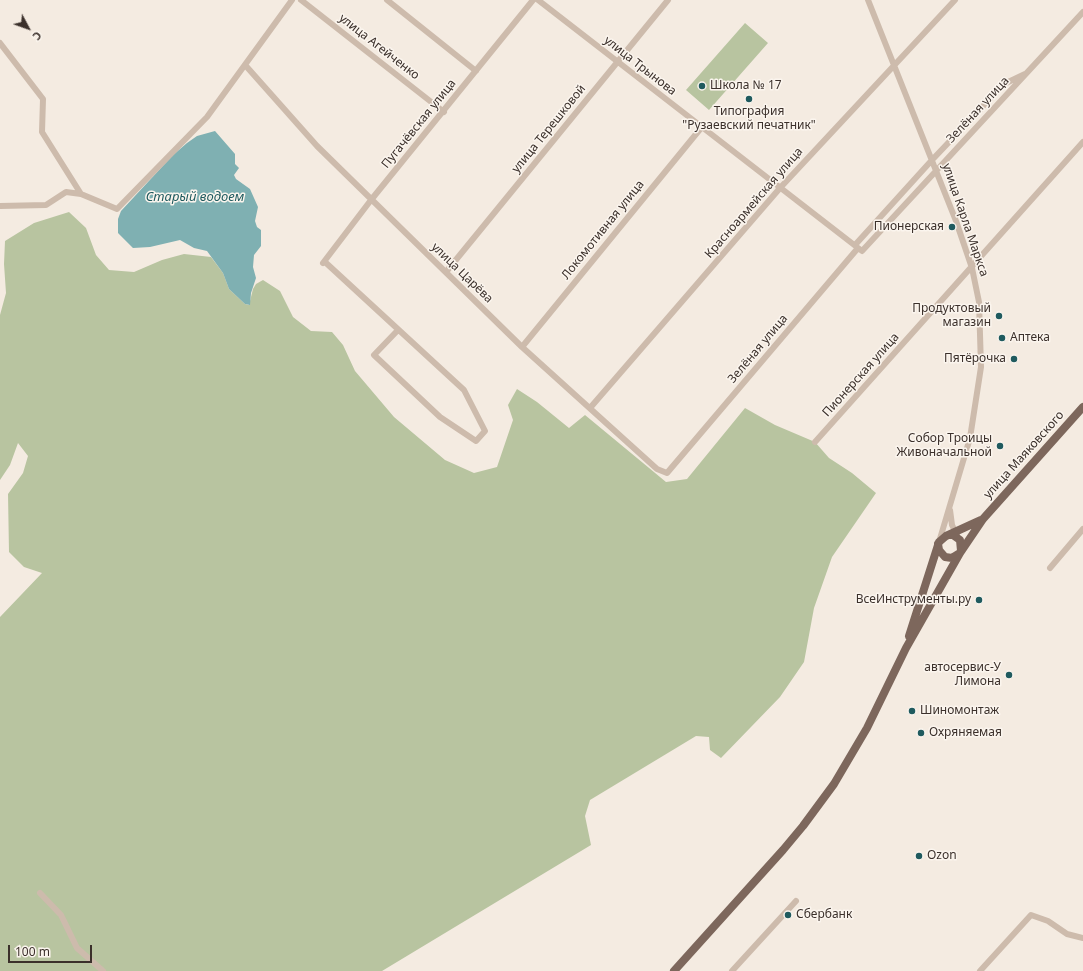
<!DOCTYPE html>
<html>
<head>
<meta charset="utf-8">
<style>
  body { margin:0 }
  #map { position:relative; width:1083px; height:971px; overflow:hidden; background:#f4ebe1; font-family:"Noto Sans",sans-serif }
  canvas { display:block }
  .north { position:absolute; left:8px; top:8px; width:40px; height:40px; -webkit-text-stroke:3px #fbf5ee; paint-order:stroke; rotate:131deg; font-size:11px; font-weight:700; line-height:16px; text-align:center; color:#3b302b }
  .north::after { content:''; display:block; margin:auto; width:14px; height:18px; background:#3b302b; clip-path:polygon(50% 0,100% 100%,50% 72%,0 100%) }
  .scale { position:absolute; left:8px; top:945px; width:84px; height:18px; box-sizing:border-box; border:2px solid #3b302b; border-top:0; padding-left:5px; font-size:12px; line-height:14px; white-space:nowrap; color:#3b302b; -webkit-text-stroke:3px #fbf5ee; paint-order:stroke }
</style>
</head>
<body>
<div id="map">
<canvas width="1083" height="971"></canvas>
<div class="north">С</div>
<div class="scale">100 m</div>
</div>
<script>
const ctx = document.querySelector('canvas').getContext('2d');
ctx.lineJoin = 'round';
function fill(path, color) {
  ctx.fillStyle = color;
  ctx.fill(path, 'evenodd');
}
function poly(rows) {
  const path = new Path2D();
  for (const r of rows) {
    path.moveTo(r[0], r[1]);
    for (let i = 2; i < r.length; i += 2) path.lineTo(r[i], r[i + 1]);
  }
  return path;
}
function trace(path, color, width, dash) {
  ctx.strokeStyle = color;
  ctx.lineWidth = width;
  ctx.lineCap = dash ? 'butt' : 'round';
  ctx.setLineDash(dash || []);
  ctx.stroke(path);
}
function drawText(font, color, halo, rows, align = 'center') {
  ctx.font = font + ' "Noto Sans",sans-serif';
  ctx.lineWidth = 3;
  ctx.setLineDash([]);
  ctx.textBaseline = 'middle';
  ctx.strokeStyle = halo;
  ctx.fillStyle = color;
  for (const [text, x, y, turn = 0] of rows) {
    ctx.save();
    ctx.translate(x, y);
    ctx.rotate((+turn || 0) * Math.PI / 180);
    ctx.textAlign = isNaN(turn) ? turn : align;
    if (halo) ctx.strokeText(text, 0, 0);
    ctx.fillText(text, 0, 0);
    ctx.restore();
  }
}
const green = poly([
  [745,23,768,43,709,110,686,90],
  [69,212,86,228,96,255,109,270,134,272,162,260,184,254,211,257,223,273,229,289,245,304,249,305,253,289,256,284,263,280,280,291,293,317,311,331,332,332,343,345,355,371,394,417,445,460,474,473,497,467,513,420,508,405,517,389,537,402,569,428,585,415,666,482,687,479,745,408,775,425,815,442,829,458,852,473,876,493,832,557,814,608,804,662,780,697,721,758,710,750,709,737,696,736,590,800,585,816,591,845,382,971,0,971,0,617,42,573,24,567,9,552,8,494,23,473,28,456,18,443,10,465,0,480,0,315,6,293,4,264,5,241,34,223]
]);
const water = poly([
  [215,131,235,154,235,164,239,168,234,175,236,179,250,189,258,207,255,221,257,227,261,230,261,246,254,255,253,267,256,278,251,293,250,305,245,304,229,289,223,273,207,251,194,248,180,240,150,247,133,248,118,233,118,219,121,211,173,155,187,143,197,136]
]);
const minor = poly([
  [301,0,444,112],
  [387,0,476,71],
  [538,0,862,251,1083,12],
  [868,0,956,221,972,268,979,302,981,367,970,438,939,542],
  [0,43,43,99,42,132,81,194,117,209,207,117,292,0],
  [246,66,317,146,522,347,657,469,667,473,858,248],
  [0,206,46,205,66,192,81,194],
  [855,245,932,160,1004,84,1025,74],
  [325,262,464,390,485,431,476,441,440,417,374,355,398,330],
  [323,263,371,200,533,0],
  [446,272,668,0],
  [522,347,701,128],
  [590,408,780,188,955,0],
  [815,442,1083,142],
  [950,510,952,525,957,535],
  [1050,568,1083,529],
  [40,893,61,915,77,948,103,971],
  [732,971,796,901],
  [980,971,1031,915,1048,921,1067,934,1083,938]
]);
const major = poly([
  [949,535,953,535,960,540,961,551],
  [938,544,939,550,945,557,952,558,960,553,983,519,1083,407],
  [909,636,939,542,946,536,981,520],
  [674,971,783,850,803,826,834,784,867,728,906,648,960,553]
]);
const markers = [
  [702,86,4,"#1f5a5e"],
  [749,99,4,"#1f5a5e"],
  [952,227,4,"#1f5a5e"],
  [999,316,4,"#1f5a5e"],
  [1002,338,4,"#1f5a5e"],
  [1014,359,4,"#1f5a5e"],
  [1000,446,4,"#1f5a5e"],
  [979,600,4,"#1f5a5e"],
  [1009,675,4,"#1f5a5e"],
  [912,711,4,"#1f5a5e"],
  [921,733,4,"#1f5a5e"],
  [919,856,4,"#1f5a5e"],
  [788,915,4,"#1f5a5e"]
];
const streetNames = [
  ["улица Агейченко",379,47,38],
  ["улица Трынова",640,66,38],
  ["Зелёная улица",978,110,-47],
  ["Пугачёвская улица",419,124,-51],
  ["улица Терешковой",549,129,-51],
  ["Красноармейская улица",754,203,-49],
  ["улица Карла Маркса",965,220,71],
  ["Локомотивная улица",603,230,-51],
  ["улица Царёва",462,273,44],
  ["Зелёная улица",758,349,-50],
  ["Пионерская улица",861,375,-48],
  ["улица Маяковского",1024,455,-48]
];
const poiNames = [
  ["Школа № 17",710,86],
  ["Типография",749,112,"center"],
  ["\"Рузаевский печатник\"",749,126,"center"],
  ["Пионерская",944,227,"right"],
  ["Продуктовый",991,309,"right"],
  ["магазин",991,323,"right"],
  ["Аптека",1010,338],
  ["Пятёрочка",1006,359,"right"],
  ["Собор Троицы",992,439,"right"],
  ["Живоначальной",992,453,"right"],
  ["ВсеИнструменты.ру",971,600,"right"],
  ["автосервис-У",1001,668,"right"],
  ["Лимона",1001,682,"right"],
  ["Шиномонтаж",920,711],
  ["Охряняемая",929,733],
  ["Ozon",927,856],
  ["Сбербанк",796,915]
];
const waterNames = [
  ["Старый водоем",195,197]
];
fill(green, '#b8c4a0');
fill(water, '#7fb0b2');
trace(minor, '#cdbbac', 6);
trace(major, '#7d675c', 8);
for (const [x, y, r, color] of markers) {
  const dot = new Path2D();
  dot.arc(x, y, r, 0, 2 * Math.PI);
  ctx.fillStyle = color;
  ctx.fill(dot);
  trace(dot, '#fbf5ee', 1.5);
}
drawText('12px', '#3b302b', '#fbf5ee', streetNames);
drawText('12px', '#3b302b', '#fbf5ee', poiNames, 'left');
drawText('italic 13px', '#1f5a5e', '#fbf5ee', waterNames);
</script>
</body>
</html>
